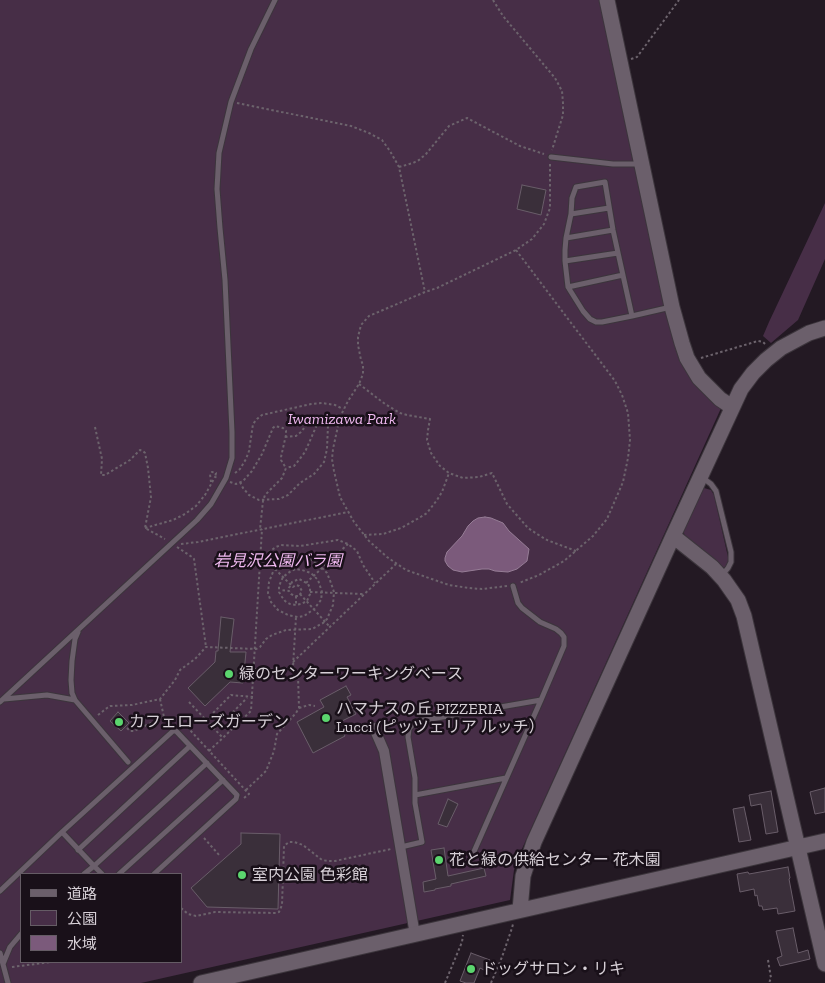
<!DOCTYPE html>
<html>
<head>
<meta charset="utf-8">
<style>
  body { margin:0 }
  #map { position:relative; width:825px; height:983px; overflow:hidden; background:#231923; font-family:"Zilla Slab","Noto Sans JP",serif }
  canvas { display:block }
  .legend { position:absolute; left:20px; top:873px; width:162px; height:90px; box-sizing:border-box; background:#191019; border:1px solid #655c65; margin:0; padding:6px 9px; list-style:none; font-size:15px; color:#d6cfd6 }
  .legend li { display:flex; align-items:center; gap:10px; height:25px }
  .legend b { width:25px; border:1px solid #655c65 }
</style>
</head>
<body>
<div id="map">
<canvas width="825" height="983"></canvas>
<ul class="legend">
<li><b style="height:6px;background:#6b5f6b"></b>道路</li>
<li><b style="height:14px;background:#472e47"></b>公園</li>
<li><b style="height:14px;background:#7b5a7b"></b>水域</li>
</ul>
</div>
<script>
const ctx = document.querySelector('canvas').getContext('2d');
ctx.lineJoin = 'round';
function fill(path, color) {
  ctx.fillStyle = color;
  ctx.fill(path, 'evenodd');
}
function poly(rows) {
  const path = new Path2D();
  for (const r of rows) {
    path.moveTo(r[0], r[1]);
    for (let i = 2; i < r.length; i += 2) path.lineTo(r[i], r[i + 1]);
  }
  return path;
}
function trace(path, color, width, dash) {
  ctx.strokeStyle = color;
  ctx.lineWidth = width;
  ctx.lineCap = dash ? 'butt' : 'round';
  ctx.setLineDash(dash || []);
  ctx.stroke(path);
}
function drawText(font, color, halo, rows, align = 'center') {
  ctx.font = font + ' "Zilla Slab","Noto Sans JP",serif';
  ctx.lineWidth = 5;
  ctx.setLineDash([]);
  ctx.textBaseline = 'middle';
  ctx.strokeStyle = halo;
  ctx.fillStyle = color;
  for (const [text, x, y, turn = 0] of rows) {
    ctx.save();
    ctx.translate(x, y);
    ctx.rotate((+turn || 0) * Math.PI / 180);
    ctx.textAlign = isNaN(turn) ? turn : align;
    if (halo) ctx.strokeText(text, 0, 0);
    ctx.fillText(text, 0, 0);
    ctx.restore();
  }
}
const green = poly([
  [0,0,601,0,669,323,722,406,521,851,514,870,510,900,141,983,0,983],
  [21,874,181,874,181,962,21,962],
  [825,203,825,259,798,320,771,343,763,336,769,322],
  [704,488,711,490,714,495,728,557,728,562,726,567,722,568,686,538,683,531,701,490]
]);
const water = poly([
  [485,517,491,518,503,523,509,531,529,549,527,561,517,569,508,572,495,571,489,569,482,569,462,572,453,570,448,566,445,561,445,558,447,552,462,536,468,526,473,521,478,518,485,517]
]);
const building = poly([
  [522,185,546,190,541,215,517,209,522,185],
  [221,617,234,619,230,652,246,652,243,683,230,682,205,706,188,688,215,662,216,651,218,651,221,617],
  [346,686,351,695,347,697,356,714,338,723,345,736,313,753,297,722,324,707,320,700,346,686],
  [118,712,129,723,121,731,110,721,118,712],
  [825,788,825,812,815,814,810,792,825,788],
  [771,791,778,832,766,834,761,804,751,806,749,795,771,791],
  [448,799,458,804,447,827,438,824,448,799],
  [744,807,751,840,739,842,733,809,744,807],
  [241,833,280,834,278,909,207,907,191,888,241,844,241,833],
  [444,848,448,876,484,868,486,876,451,884,451,886,435,889,435,890,424,892,423,882,436,879,431,850,444,848],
  [788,867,790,878,789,879,795,911,778,914,777,908,763,910,762,906,759,906,757,895,755,896,754,889,740,892,737,874,748,872,749,874,788,867],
  [793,928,798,953,808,950,810,959,780,966,777,958,782,956,776,931,793,928],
  [471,953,490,960,486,971,480,968,474,983,466,983,460,981,471,953]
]);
const path = poly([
  [493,0,503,16,555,78,562,91,563,103,563,115,552,150],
  [631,59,637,57,679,0],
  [237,103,351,126,369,133,382,140,390,151,399,167,425,292],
  [399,167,413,163,419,160,426,154,449,126,467,118,520,146,544,154],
  [516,250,615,381,622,395,628,413,630,440,628,458,623,482,607,519,593,536,564,561,539,575,519,583],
  [701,358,758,341,763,342,765,344],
  [359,384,385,404,400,413,407,415,430,419,428,430,427,440,431,453,440,466,449,473,463,478,479,477,492,473,507,504,528,528,537,534,547,540,576,551],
  [95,427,102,459,101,475,105,475,130,460,140,450,143,451,145,453,148,468,151,497,145,528,165,539],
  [285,437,296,436,301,432,308,423,319,422],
  [235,473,240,469,246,459,249,451,253,424,257,419,262,415,311,404,322,403,335,405,343,409],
  [211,482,210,474,212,472,216,473,215,477],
  [230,482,236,484,243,481,252,471,262,454,273,428,275,426,283,428,286,431,286,435,281,457,281,460,286,468,282,478,265,495,263,501,260,529],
  [240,482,243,488,249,495,259,500,279,499,288,495,300,483,314,474,324,462,327,449,328,425,326,418,322,417,319,420,305,452,299,460,294,466,286,468],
  [145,528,173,520,185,514,196,506,205,495,215,477,219,478],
  [364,535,383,534,401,528,419,518,427,513,437,500,442,492,449,473],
  [181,544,198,542,348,512],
  [177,547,192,557,194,559,206,647],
  [260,558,276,547,281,545,300,546,338,540,348,544,357,551,363,565,375,583],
  [275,569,293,587,296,585,299,586,302,591,299,596,295,596,291,594,289,591,280,590],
  [306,583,348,544],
  [507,586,482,589,469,588,449,585,406,570,387,557,369,541,354,522,340,497,334,471,332,459,333,449,340,417,348,401,359,384,363,374,363,365,361,360,358,345,358,337,361,325,369,316,425,292,437,288,516,250,532,239,544,224,550,208,550,164],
  [310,592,363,594],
  [300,594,329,626],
  [296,596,296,605],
  [293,662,396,564],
  [255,669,281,670,293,667],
  [160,699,164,717,168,725],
  [189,702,223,738],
  [299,708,309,705,315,706],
  [98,715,107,708,110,706,132,705,160,699,175,680,180,670,195,659,206,647,256,649,260,647,266,639,272,635,286,630,312,629,323,623,327,619,333,605,334,592,331,583,327,573,319,565,310,559,299,557,289,559,280,564,275,569,273,572,269,582,268,593,271,602,278,610,288,615,298,617,304,616,314,609,321,600,322,592,318,580,311,573,302,570,296,569,291,571,283,577,279,586,279,592,282,597,285,601,290,604,296,605,301,604,307,601,310,594,310,588,308,584,303,581,299,579,292,582,289,588,289,591],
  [177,716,249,794,244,798],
  [206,720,231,695,253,697],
  [236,726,227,718,247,698],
  [127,728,130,731,134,731,164,717],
  [209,751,251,711,262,529],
  [246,790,266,771,274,751,277,734,296,713,299,708,298,676,297,672,293,667,296,617],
  [204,838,220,856],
  [181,908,188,914,196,916,215,912,276,913,279,912,282,905,284,846,289,842,294,842,303,845,322,860,328,861,335,861,391,849],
  [768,960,771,978,769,983],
  [63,962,74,962],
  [12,967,51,962],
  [445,983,462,942,463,935],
  [491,983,502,957,512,928,513,924]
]);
const lane = poly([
  [551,157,613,164,640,164],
  [571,214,609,208],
  [566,238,613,230],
  [565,261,618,253],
  [568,287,623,275],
  [632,316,613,230,605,182,576,187,572,198,571,214,566,238,565,250,565,261,568,287,583,311,590,319,596,322,602,322,632,316,671,307],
  [703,478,711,484,716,491,731,552,731,562,728,568,723,574],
  [513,586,518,603,522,608,540,622,556,629,561,633,564,637,564,646,541,700],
  [78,632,75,639,72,661,71,680,72,693,75,700,128,762],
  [4,699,47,695,75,700],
  [0,702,197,520,211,504,226,478,232,458,232,432,225,280,220,228,217,189,219,153,231,102,251,49,275,0],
  [415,795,506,778],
  [62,832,94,866,207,763],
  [401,847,422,842,415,803,415,778,408,737,409,729,414,723,419,721,541,700,472,856],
  [78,850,190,746],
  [84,874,94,866,102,874],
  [119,874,223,780],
  [0,891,62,832,173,731,176,731,237,795,236,799,154,874],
  [0,953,8,983],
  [3,964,10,947,21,934]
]);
const street = poly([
  [374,728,384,751,415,935]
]);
const secondary = poly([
  [607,0,672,307,682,343,687,358,699,378,720,399,732,407],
  [673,536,712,567,724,580,738,600,744,616,825,964],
  [520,910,523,876,534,842,673,536,741,389,753,373,766,360,781,348,809,333,825,328],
  [201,983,825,841]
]);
const markers = [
  [229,674,5,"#5bd56e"],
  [326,718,5,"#5bd56e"],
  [119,722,5,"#5bd56e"],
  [439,860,5,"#5bd56e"],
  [242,875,5,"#5bd56e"],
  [471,969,5,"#5bd56e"]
];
const parkNames = [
  ["Iwamizawa Park",342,419],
  ["岩見沢公園バラ園",278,561]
];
const poiNames = [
  ["緑のセンターワーキングベース",239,674],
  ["ハマナスの丘 PIZZERIA",336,709],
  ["Lucci (ピッツェリア ルッチ）",336,727],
  ["カフェローズガーデン",129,722],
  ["花と緑の供給センター 花木園",449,860],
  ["室内公園 色彩館",252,875],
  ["ドッグサロン・リキ",481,969]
];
fill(green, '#472e47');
fill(water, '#7b5a7b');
trace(water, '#967d96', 1);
fill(building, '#3a2f3a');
trace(building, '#695d69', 1);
trace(lane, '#3c353c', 7);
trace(street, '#3c353c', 12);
trace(secondary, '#3c353c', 17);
trace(path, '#6c636c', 2, [2.5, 2.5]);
trace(lane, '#6b5f6b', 5);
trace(street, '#6b5f6b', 10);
trace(secondary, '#6b5f6b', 15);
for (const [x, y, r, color] of markers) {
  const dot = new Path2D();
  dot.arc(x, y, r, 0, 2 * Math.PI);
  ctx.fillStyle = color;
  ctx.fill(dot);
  trace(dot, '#191019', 2);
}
drawText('italic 16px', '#f0b9f0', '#191019', parkNames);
drawText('16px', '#d6cfd6', '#191019', poiNames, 'left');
</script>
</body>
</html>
